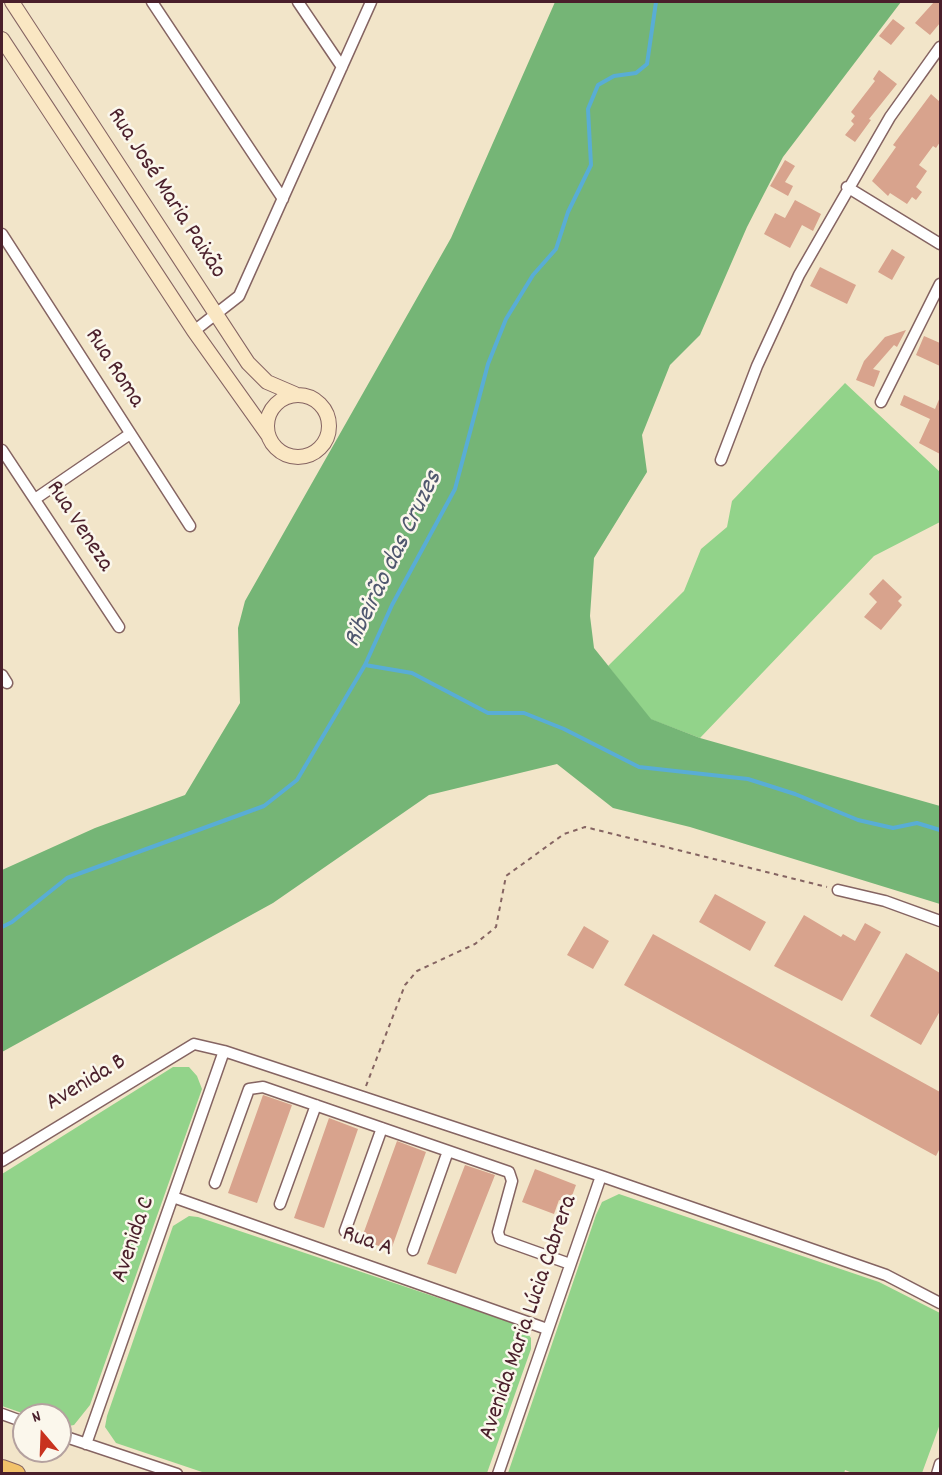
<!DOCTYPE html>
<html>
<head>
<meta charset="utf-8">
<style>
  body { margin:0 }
  #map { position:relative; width:942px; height:1475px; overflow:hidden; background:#f2e5c9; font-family:Dekko,sans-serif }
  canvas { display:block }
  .frame { position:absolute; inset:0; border:3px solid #4a1f2b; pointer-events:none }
  .north { position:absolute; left:12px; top:1403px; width:60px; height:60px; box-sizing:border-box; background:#fbf7ec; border:2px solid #b4a19f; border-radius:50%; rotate:341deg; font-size:16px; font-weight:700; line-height:24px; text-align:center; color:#4a1f2b }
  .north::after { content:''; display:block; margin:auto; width:21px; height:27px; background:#c8321e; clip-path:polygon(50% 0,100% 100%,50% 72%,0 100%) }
</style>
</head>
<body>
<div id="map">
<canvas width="942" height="1475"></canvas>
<div class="frame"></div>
<div class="north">N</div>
</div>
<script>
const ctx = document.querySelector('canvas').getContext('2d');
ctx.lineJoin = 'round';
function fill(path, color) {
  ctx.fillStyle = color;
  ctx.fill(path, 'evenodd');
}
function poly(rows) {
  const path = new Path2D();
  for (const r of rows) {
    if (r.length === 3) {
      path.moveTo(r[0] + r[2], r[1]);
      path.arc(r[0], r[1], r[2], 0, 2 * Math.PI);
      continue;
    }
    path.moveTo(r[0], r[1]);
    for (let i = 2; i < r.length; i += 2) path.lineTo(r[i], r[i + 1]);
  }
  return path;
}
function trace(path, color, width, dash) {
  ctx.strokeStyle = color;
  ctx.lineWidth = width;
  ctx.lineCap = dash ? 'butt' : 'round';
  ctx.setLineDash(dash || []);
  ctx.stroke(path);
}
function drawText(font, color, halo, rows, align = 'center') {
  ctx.font = font + ' Dekko,sans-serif';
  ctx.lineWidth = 5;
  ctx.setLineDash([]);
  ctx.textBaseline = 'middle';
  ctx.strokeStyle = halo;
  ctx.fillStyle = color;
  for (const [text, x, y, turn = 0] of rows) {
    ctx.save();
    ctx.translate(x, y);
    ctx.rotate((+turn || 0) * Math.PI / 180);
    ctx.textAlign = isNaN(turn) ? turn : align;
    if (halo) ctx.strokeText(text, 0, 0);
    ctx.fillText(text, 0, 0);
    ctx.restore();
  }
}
const green = poly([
  [845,383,940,472,940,522,874,556,700,738,650,719,608,666,684,591,701,549,727,527,732,501],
  [173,1067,189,1067,197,1076,202,1089,90,1405,74,1425,63,1427,60,1426,60,1415,28,1415,2,1406,2,1174],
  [619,1194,879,1282,940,1313,940,1424,922,1473,855,1474,845,1470,844,1474,508,1473,596,1215,602,1202],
  [189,1216,198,1217,519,1325,524,1329,531,1338,531,1349,487,1473,205,1473,116,1443,105,1427,107,1416,173,1226]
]);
const forest = poly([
  [555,2,901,2,783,157,747,227,700,335,670,365,642,435,647,472,594,558,590,616,594,648,651,719,700,738,940,806,940,904,690,827,613,808,557,764,429,795,273,903,2,1052,2,870,95,828,185,795,240,703,238,628,245,601,451,238]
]);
const stream = poly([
  [365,665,412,673,488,713,524,713,564,729,639,767,748,779,795,794,858,820,893,828,917,823,940,830],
  [2,927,12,922,67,878,264,806,297,780,365,665,392,605,455,489,488,364,506,319,533,275,556,249,568,212,591,165,588,109,598,85,614,76,636,73,647,64,656,2]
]);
const building = poly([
  [934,2,940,2,940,23,930,35,915,23],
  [893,19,905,28,891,45,879,36],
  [879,70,897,84,869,119,871,120,855,142,845,135,854,124,851,121,855,116,851,112,875,81,873,79],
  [931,94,940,102,940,142,936,148,933,146,919,165,927,171,916,187,922,192,916,200,912,197,907,204,890,193,888,196,872,181,896,147,893,145],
  [785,160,795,166,785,182,793,186,788,196,770,186],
  [795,200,821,214,813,231,802,225,790,248,764,234,775,213,785,218],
  [892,249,905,257,892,280,878,272],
  [820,267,856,285,847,304,810,286],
  [906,330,897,347,894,345,873,369,880,371,874,387,856,380,864,361,885,337],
  [924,336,940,343,940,366,916,355],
  [904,395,935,409,940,397,940,454,919,443,930,419,900,405],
  [883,579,902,597,898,601,902,605,881,630,864,617,877,602,869,594],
  [715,894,766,922,750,951,699,922],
  [804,915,841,937,843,934,855,941,865,923,881,932,842,1001,774,966],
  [584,926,609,941,593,969,567,955],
  [653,934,940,1092,940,1148,936,1156,624,985],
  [906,953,940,973,940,1011,921,1045,870,1016],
  [263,1095,292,1105,257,1203,228,1193],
  [329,1118,358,1129,324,1228,294,1218],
  [397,1141,426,1152,391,1250,361,1240],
  [465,1165,495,1175,456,1274,427,1264],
  [535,1169,576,1185,569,1204,559,1200,554,1214,522,1202]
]);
const path = poly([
  [366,1086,405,985,417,971,475,944,496,927,506,876,564,834,585,827,827,887]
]);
const street = poly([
  [152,2,283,199],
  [298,2,342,67],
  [847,187,940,244],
  [2,234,190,526],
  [194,331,239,296,371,2],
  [881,402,940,284],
  [2,450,119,627],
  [721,460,757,366,799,275,890,117,940,47],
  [35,499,130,434],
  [2,675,7,683],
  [838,890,885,901,940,921],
  [2,1161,194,1044,224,1051,601,1176,886,1275,940,1303],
  [215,1183,249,1089,263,1087,509,1172,512,1181,498,1232,500,1239,570,1264],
  [173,1197,547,1329],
  [280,1204,316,1105],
  [345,1231,382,1128],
  [413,1250,448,1151],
  [2,1414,24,1422],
  [60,1435,177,1474],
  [86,1444,224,1051],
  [498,1474,601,1176],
  [937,1474,940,1464]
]);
const secondary = poly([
  [12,2,248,363,267,382,295,394],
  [2,39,194,331,268,435],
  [298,426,31]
]);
const highway = poly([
  [2,1469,16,1474]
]);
const streetNames = [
  ["Rua José Maria Paixão",165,194,57],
  ["Rua Roma",113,369,57],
  ["Rua Veneza",78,527,57],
  ["Avenida B",87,1084,-31],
  ["Avenida C",135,1240,-71],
  ["Rua A",367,1243,19],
  ["Avenida Maria Lúcia Cabrera",530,1318,-71]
];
const waterNames = [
  ["Ribeirão das Cruzes",395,560,-64]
];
fill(green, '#92d38a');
fill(forest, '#75b576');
trace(stream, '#59add5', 4);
fill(building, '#d8a38d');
trace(street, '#856462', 13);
trace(secondary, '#856462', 16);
trace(highway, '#856462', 20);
trace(path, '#856462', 2, [4.5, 4.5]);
trace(street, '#fff', 10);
trace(secondary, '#fae7c3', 14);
trace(highway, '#f2c26a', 18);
drawText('24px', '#4a1f2b', '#fbf7ec', streetNames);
drawText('italic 26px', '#50586f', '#fbf7ec', waterNames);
</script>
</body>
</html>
